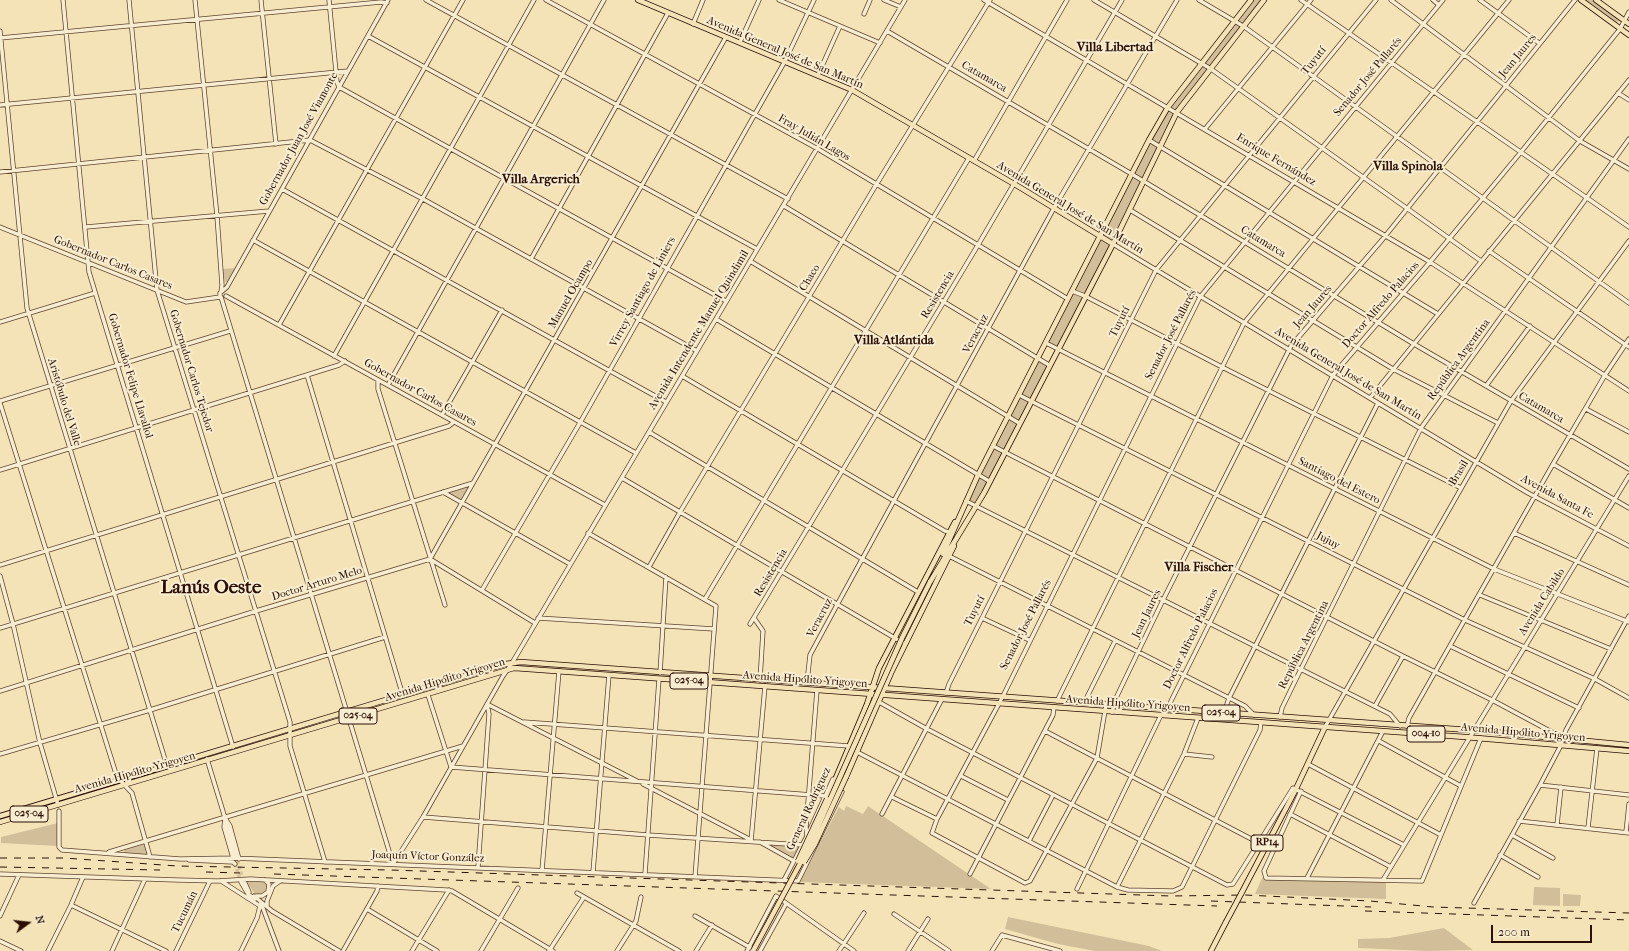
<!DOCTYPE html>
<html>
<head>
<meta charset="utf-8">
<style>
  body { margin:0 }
  #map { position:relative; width:1629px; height:951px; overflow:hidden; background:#f5e3b8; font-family:"IM FELL French Canon",serif }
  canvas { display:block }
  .north { position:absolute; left:8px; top:903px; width:40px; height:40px; -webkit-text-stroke:3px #f8edd1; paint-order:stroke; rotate:75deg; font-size:11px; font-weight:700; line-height:16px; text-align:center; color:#2a0f02 }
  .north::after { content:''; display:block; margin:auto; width:14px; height:18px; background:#2a0f02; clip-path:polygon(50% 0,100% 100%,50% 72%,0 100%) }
  .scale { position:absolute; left:1491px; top:925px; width:101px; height:18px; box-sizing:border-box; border:2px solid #2a0f02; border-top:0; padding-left:5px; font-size:12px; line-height:14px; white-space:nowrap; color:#2a0f02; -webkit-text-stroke:3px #f8edd1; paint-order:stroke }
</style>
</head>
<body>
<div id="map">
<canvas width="1629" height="951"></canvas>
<div class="north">N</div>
<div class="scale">200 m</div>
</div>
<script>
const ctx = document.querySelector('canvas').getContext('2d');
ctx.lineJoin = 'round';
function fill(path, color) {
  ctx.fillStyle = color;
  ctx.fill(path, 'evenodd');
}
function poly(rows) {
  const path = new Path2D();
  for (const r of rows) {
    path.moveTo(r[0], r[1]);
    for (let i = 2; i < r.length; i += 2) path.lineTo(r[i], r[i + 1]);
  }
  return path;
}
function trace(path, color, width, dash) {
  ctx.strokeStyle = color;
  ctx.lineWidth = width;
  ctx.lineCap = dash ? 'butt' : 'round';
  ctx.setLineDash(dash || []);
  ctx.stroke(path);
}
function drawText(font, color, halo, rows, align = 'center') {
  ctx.font = font + ' "IM FELL French Canon",serif';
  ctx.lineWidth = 4;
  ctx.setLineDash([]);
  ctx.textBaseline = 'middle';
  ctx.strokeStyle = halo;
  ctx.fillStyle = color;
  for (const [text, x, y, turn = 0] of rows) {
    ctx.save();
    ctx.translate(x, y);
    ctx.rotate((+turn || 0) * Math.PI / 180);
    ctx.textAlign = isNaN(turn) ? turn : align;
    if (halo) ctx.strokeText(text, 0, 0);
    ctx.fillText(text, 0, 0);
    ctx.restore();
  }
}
const green = poly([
  [1251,0,1264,0,1177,112,1058,349,1046,343,1168,107],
  [1584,0,1593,0,1619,19,1619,21,1616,23],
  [235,268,227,282,225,282,222,269],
  [1038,358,1049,365,976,505,966,501],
  [468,487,461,500,448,493],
  [846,806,863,814,868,806,991,889,799,882,839,807,844,811],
  [58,823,58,846,1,843,1,837],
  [766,843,798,846,799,848,793,859],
  [145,844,148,855,125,854,124,850],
  [1262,878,1386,882,1386,899,1255,894],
  [246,882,264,882,267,886,267,890,261,894,255,894],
  [1534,887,1560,888,1560,906,1533,905],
  [1563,894,1581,895,1580,906,1563,906],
  [1008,917,1149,946,1162,951,1095,951,1058,944,1005,929],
  [1444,928,1473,950,1426,951,1358,948,1358,939,1389,938]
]);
const minorTunnel = poly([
  [235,856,244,881],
  [235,864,241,882]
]);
const minor = poly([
  [63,0,89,272,233,747],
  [129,0,157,290,290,722,290,746,325,862],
  [195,0,217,216,222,285,221,292],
  [261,0,276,144],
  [329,0,337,82,339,87],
  [426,0,788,199],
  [546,0,818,149,1068,299],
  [779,0,880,43],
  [884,0,901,7],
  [984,0,1430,262,1629,391],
  [1094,0,1211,69,1481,261],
  [1199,0,1243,26,1629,303],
  [1301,0,1629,227],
  [1391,0,1580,141,1629,169],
  [1433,0,1439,5],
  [1480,0,1539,43],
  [864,14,870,0],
  [693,24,703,0],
  [0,31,27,308,167,766],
  [887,31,1130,173,1414,344,1629,469],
  [368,36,757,249],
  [0,38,381,2,387,3],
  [740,42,759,0],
  [818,75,840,26],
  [339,87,726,301],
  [1618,93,1629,100],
  [0,105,348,71],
  [1205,129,1311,0],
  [310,140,423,199,697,351],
  [1149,140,1438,314],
  [974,161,1067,0],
  [0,172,310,140],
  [282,189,666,402],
  [784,206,1049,365],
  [1130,210,1393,369,1498,423],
  [0,227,186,302,220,297],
  [86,227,269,211],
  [253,240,636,453],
  [1113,244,1528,493,1629,546],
  [1489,251,1629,347],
  [531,259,668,13],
  [750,261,1019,423],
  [1072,291,1085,296,1222,367,1461,488],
  [226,296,605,505],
  [220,297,220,293,227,287,388,0],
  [221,297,393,864],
  [716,319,989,481],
  [0,322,95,293],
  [279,325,463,0],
  [1046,343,1494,569,1629,622],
  [334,356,534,0],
  [307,375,403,696],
  [682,376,945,531,949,532],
  [378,380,378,389,445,605],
  [388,385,604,0],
  [1486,386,1530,326],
  [1019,395,1403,589,1465,620,1595,679,1629,698],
  [1370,398,1629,80],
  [0,401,230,331],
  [0,403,117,777,132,793,150,857],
  [1586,409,1629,432],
  [442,415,502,310],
  [649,432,918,592],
  [993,446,1403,656,1492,700,1563,738],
  [1553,464,1629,508],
  [0,470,307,375,339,365,345,361],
  [622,478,905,644],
  [443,492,570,564],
  [966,501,1390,714,1400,726],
  [588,533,716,606,695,877],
  [1514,533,1629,585],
  [949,556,1245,706,1254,715],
  [430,559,726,37],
  [0,565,449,426,454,422],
  [649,567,680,512,876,185,990,0],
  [0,576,13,624,40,743,58,805],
  [482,590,581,421,785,61,814,0],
  [1480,595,1611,649],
  [705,599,969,158],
  [538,618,714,629],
  [754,618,763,631,760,680],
  [982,618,1029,640],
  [750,624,978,245,1122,0],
  [0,628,473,483],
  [1450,646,1579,708],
  [660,673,666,577],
  [807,682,810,655,837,605,1054,208,1177,0],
  [0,691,256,611,430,559,535,623],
  [870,693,879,702,927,729,1227,885,1233,884,1293,788,1404,845],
  [946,693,949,684,1156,270,1376,0],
  [428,695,451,767],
  [1057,701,1244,323,1509,0],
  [1086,703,1087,697,1115,641],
  [487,704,637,781],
  [1106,705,1097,758,1030,881,1025,883,932,833,937,819,1002,698,1200,297,1443,0],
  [1375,706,1403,656],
  [1169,709,1171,701,1184,675,1333,375,1430,262,1521,152,1620,29,1629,12],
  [1112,712,1116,698,1163,600,1291,346,1382,240,1575,0],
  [1224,713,1229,698,1378,403],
  [1280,717,1282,708,1301,669,1421,428,1629,139],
  [524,722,849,746],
  [1407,726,1409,718,1553,464,1605,375,1629,339],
  [1325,727,1511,401,1629,241],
  [1045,731,1259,843],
  [1379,741,1461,786],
  [857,752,1117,887,1128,890,1173,891,1182,887,1260,730,1261,722],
  [0,754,150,710,385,637],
  [1184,754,1212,757],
  [207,759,225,818,230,826,239,859],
  [1308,764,1441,835],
  [451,767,825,796],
  [961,776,1008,800],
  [643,784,751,840],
  [1540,785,1629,795],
  [1301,791,1264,871,1266,878,1422,881,1481,738],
  [892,797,937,819],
  [59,811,59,847,62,850,180,859,233,858,798,881,842,792],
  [882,814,942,699],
  [1290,814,1391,867],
  [423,817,648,835,803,845],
  [225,819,224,827,233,858],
  [1519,821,1629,833],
  [226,823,235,855],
  [1557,825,1561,787],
  [1588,828,1597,748],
  [1626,832,1629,804],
  [1512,835,1553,858],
  [807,836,806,827,817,690],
  [751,841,765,686],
  [1029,841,1053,795],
  [760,842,794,861],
  [109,852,463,746],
  [1500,855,1538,877],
  [189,860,233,862,235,864],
  [393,864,423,817,503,676,512,663,905,0],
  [478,867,489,714,487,704],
  [542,870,559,671],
  [593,872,609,675],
  [0,874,177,880,218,881,250,879,446,890,452,891,553,951],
  [645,874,659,679],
  [970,874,1053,715,1054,707],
  [1307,878,1383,731],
  [784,880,807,836,833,779],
  [1383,880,1629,476],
  [221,881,260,906,257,918,241,951],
  [244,881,249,892],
  [241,882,248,894,255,899],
  [1117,887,1184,754,1198,718],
  [1077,889,1161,715],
  [577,893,679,951],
  [254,896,272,911,339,951],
  [256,896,262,896,268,892,269,884,265,880],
  [261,903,279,951],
  [1474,903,1540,785,1560,747,1566,730,1629,616],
  [71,905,166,951],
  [267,907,267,901,273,886,280,881],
  [367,909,437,951],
  [894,914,949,951],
  [0,916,19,875],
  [695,916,751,948],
  [0,941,21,951],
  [48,951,71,905,83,877],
  [112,951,145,879],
  [176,951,210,881],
  [343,951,377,891,378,886],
  [412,951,449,890],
  [481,951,518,888],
  [549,951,584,897],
  [617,951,636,921,641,897],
  [696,951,712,925],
  [747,951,776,896,854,951],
  [760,951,786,904],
  [839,951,864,913],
  [908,951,928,919],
  [992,951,1002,935,1060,951]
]);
const major = poly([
  [638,0,852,90,1021,188,1113,244],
  [1581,0,1629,35],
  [1596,0,1629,24],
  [943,554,978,475,1149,140,1168,107,1251,0],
  [930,582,984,493,1113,244,1177,112,1264,0],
  [846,777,891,673,954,546],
  [827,799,867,704,879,668,955,522],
  [0,816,505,664,521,662,1483,731,1629,745],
  [0,822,514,668,1465,737,1629,751],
  [1241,894,1294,793,1325,727],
  [1211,951,1226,922]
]);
const rail = poly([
  [0,858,64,858,177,866,390,870,1171,896,1245,895,1370,901,1433,907,1629,913],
  [0,867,160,870],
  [206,872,240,873],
  [274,874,1217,906],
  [1211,901,1371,907],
  [1365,911,1629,920]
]);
const majorBridge = poly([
  [798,861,827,799],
  [804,862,815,844,846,777],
  [1226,922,1241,894],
  [753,951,808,849,902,638,930,582]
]);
const shields = [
  [689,681,38],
  [1221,713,38],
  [358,716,38],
  [1426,734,38],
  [29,814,38],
  [1267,843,32]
];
const shieldNames = [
  ["025-04",689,681],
  ["025-04",1221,713],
  ["025-04",358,716],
  ["004-10",1426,734],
  ["025-04",29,814],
  ["RP14",1267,843]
];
const streetNames = [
  ["Avenida General José de San Martín",785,53,23],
  ["Jean Jaures",1518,56,-51],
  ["Tuyutí",1314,61,-51],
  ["Catamarca",984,77,30],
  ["Senador José Pallarés",1368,77,-50],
  ["Fray Julián Lagos",814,138,30],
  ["Gobernador Juan José Viamonte",299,139,-61],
  ["Enrique Fernández",1276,160,31],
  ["Avenida General José de San Martín",1070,208,31],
  ["Catamarca",1263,242,31],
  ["Gobernador Carlos Casares",113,263,22],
  ["Chaco",810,278,-59],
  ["Virrey Santiago de Liniers",643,292,-61],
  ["Manuel Ocampo",571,294,-60],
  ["Resistencia",938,295,-59],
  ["Doctor Alfredo Palacios",1381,305,-49],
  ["Jean Jaures",1313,307,-49],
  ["Tuyutí",1120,322,-64],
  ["Avenida Intendente Manuel Quindimil",699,330,-59],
  ["Veracruz",976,334,-62],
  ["Senador José Pallarés",1171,335,-63],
  ["República Argentina",1459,360,-54],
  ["Gobernador Carlos Tejedor",191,371,73],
  ["Avenida General José de San Martín",1348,374,31],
  ["Gobernador Felipe Llavallol",130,376,73],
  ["Gobernador Carlos Casares",420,393,29],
  ["Aristóbulo del Valle",64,402,73],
  ["Catamarca",1541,408,30],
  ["Brasil",1459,473,-59],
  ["Santiago del Estero",1339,481,27],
  ["Avenida Santa Fe",1557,497,28],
  ["Jujuy",1328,541,28],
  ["Resistencia",771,573,-59],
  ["Doctor Arturo Melo",317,584,-17],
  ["Avenida Cabildo",1542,602,-58],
  ["Tuyutí",975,611,-63],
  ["Jean Jaures",1147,614,-64],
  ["Veracruz",820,618,-62],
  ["Senador José Pallarés",1026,625,-63],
  ["Doctor Alfredo Palacios",1191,639,-64],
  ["República Argentina",1304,645,-63],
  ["Avenida Hipólito Yrigoyen",445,680,-17],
  ["Avenida Hipólito Yrigoyen",805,680,4],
  ["Avenida Hipólito Yrigoyen",1128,704,4],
  ["Avenida Hipólito Yrigoyen",1523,733,5],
  ["Avenida Hipólito Yrigoyen",135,773,-16],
  ["General Rodríguez",809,809,-65],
  ["Joaquín Víctor González",428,857,2],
  ["Tucumán",185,912,-64]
];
const quarterNames = [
  ["Villa Libertad",1115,48],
  ["Villa Spinola",1408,167],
  ["Villa Argerich",541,180],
  ["Villa Atlántida",894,341],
  ["Villa Fischer",1199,568]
];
const townNames = [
  ["Lanús Oeste",211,588]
];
fill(green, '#d2bf99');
trace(minorTunnel, '#d7c39d', 3.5, [3.5, 2]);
trace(minor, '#5d4430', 5);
trace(major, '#2a0f02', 6);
trace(minor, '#f8edd1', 3.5);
trace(major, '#f5e3b8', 4.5);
trace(rail, '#2a0f02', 1, [7, 7]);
trace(majorBridge, '#2a0f02', 6, []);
trace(majorBridge, '#f5e3b8', 4.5);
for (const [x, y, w] of shields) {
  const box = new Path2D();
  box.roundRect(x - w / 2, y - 8, w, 16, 3);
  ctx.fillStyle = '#f8edd1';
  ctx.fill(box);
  trace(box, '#2a0f02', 1);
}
drawText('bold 10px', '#2a0f02', null, shieldNames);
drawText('11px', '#2a0f02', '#f8edd1', streetNames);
drawText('bold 13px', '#2a0f02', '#f8edd1', quarterNames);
drawText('bold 19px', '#2a0f02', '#f8edd1', townNames);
</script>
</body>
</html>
